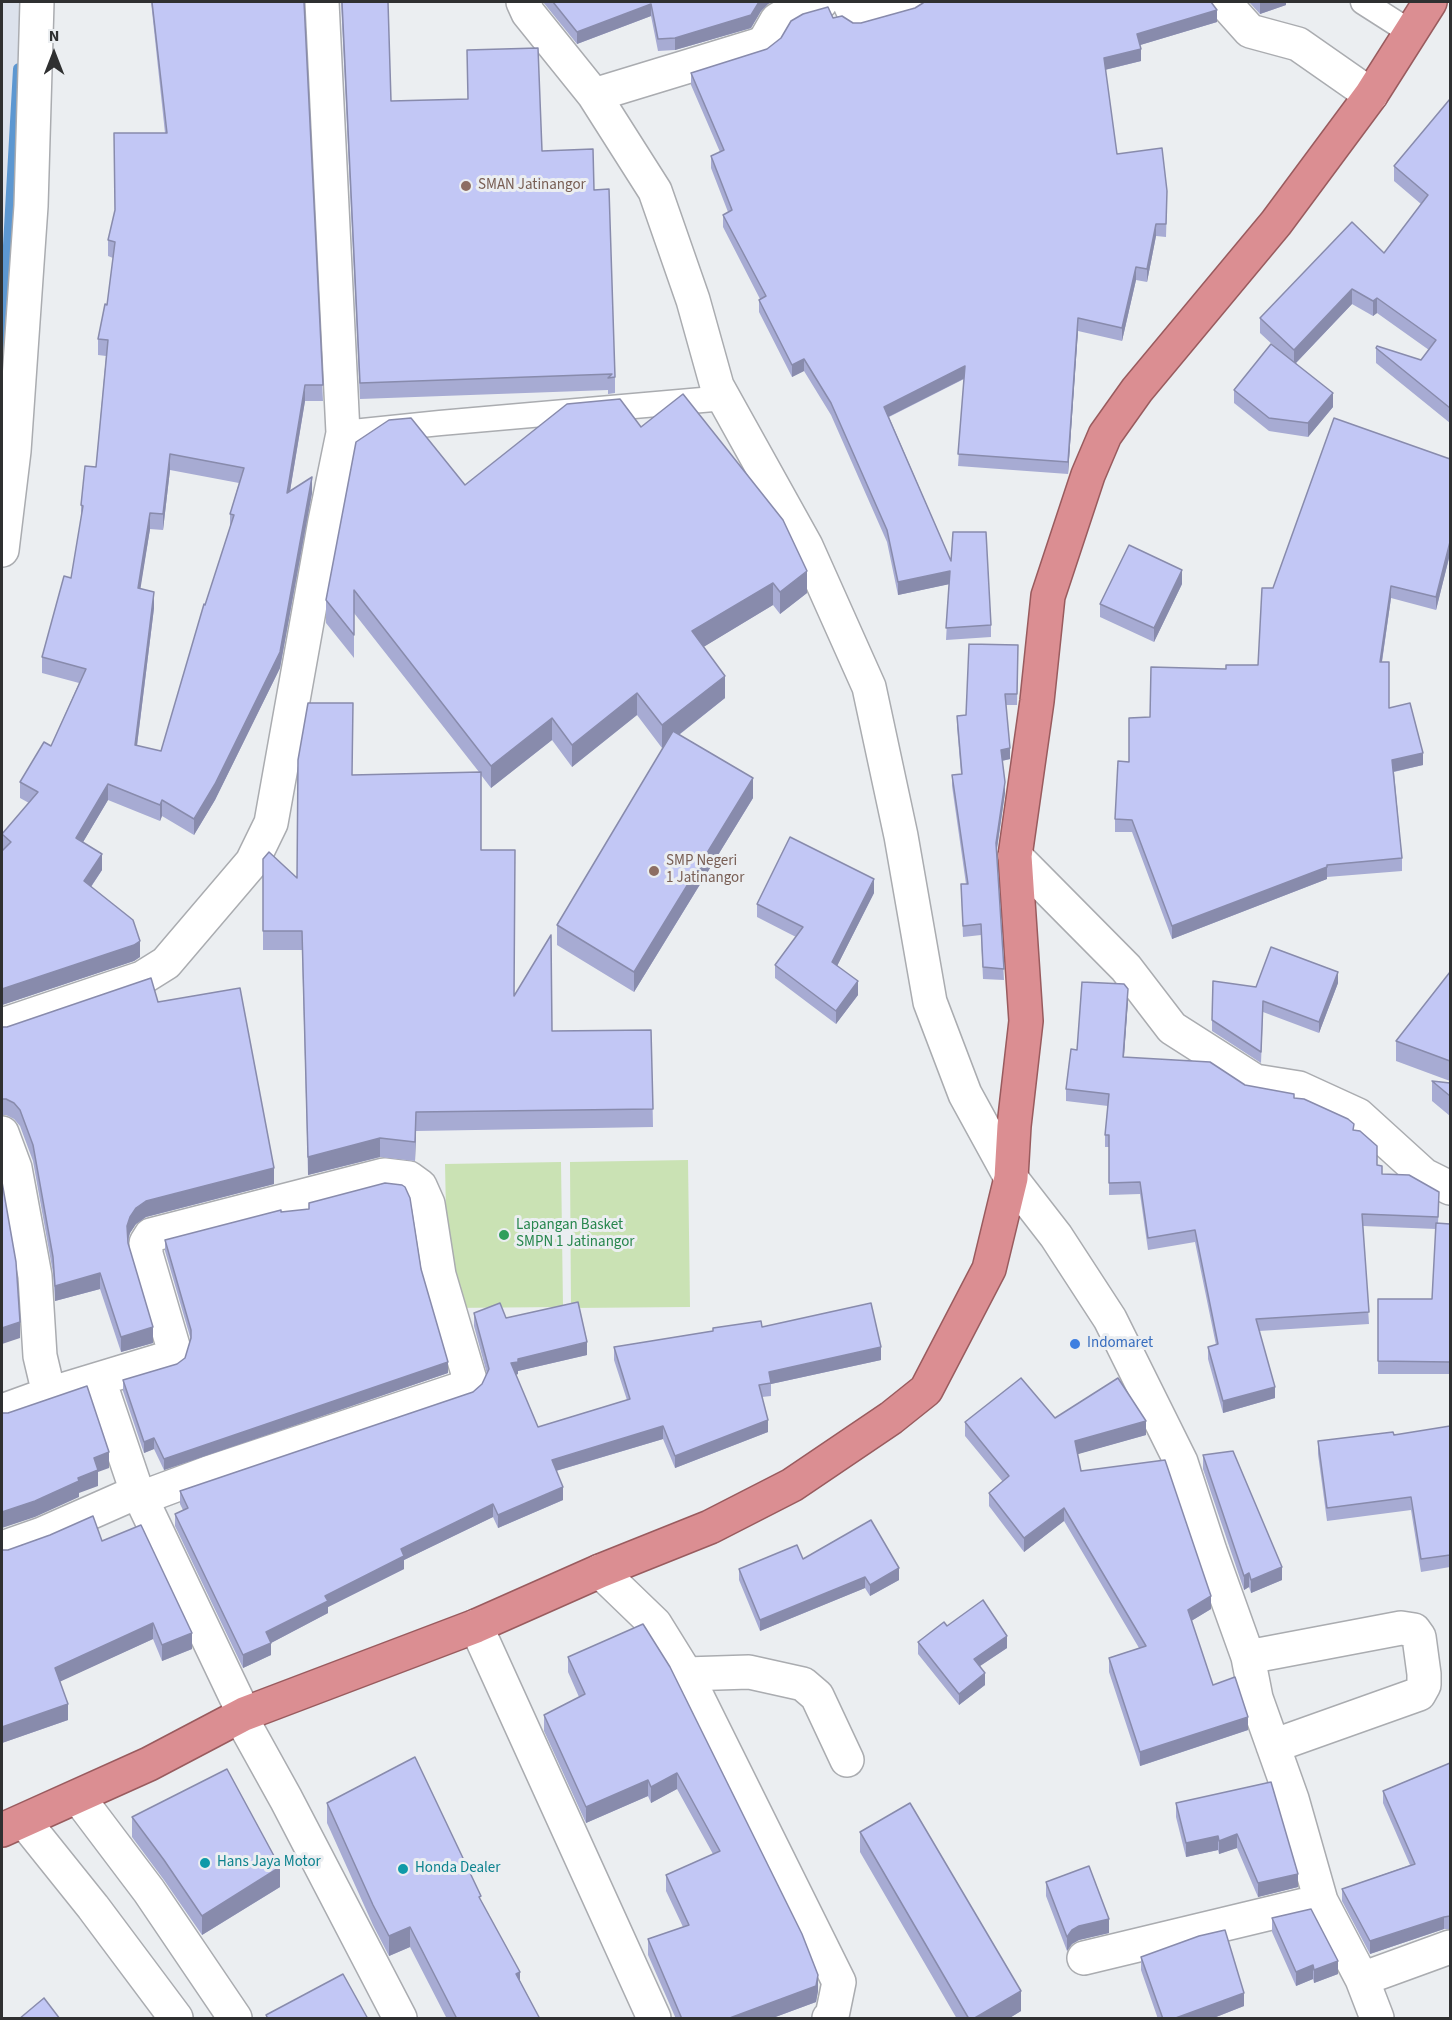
<!DOCTYPE html>
<html>
<head>
<meta charset="utf-8">
<style>
  body { margin:0 }
  #map { position:relative; width:1452px; height:2020px; overflow:hidden; background:#ebeef1; font-family:"Source Sans 3",sans-serif }
  canvas { display:block }
  .frame { position:absolute; inset:0; border:3px solid #2f3031; pointer-events:none }
  .north { position:absolute; left:24px; top:24px; width:60px; height:60px; -webkit-text-stroke:4px #ebeef1; paint-order:stroke; rotate:0deg; font-size:16px; font-weight:700; line-height:24px; text-align:center; color:#2f3031 }
  .north::after { content:''; display:block; margin:auto; width:21px; height:27px; background:#2f3031; clip-path:polygon(50% 0,100% 100%,50% 72%,0 100%) }
</style>
</head>
<body>
<div id="map">
<canvas width="1452" height="2020"></canvas>
<div class="frame"></div>
<div class="north">N</div>
</div>
<script>
const ctx = document.querySelector('canvas').getContext('2d');
ctx.lineJoin = 'round';
function fill(path, color) {
  ctx.fillStyle = color;
  ctx.fill(path, 'evenodd');
}
function poly(rows) {
  const path = new Path2D();
  for (const r of rows) {
    path.moveTo(r[0], r[1]);
    for (let i = 2; i < r.length; i += 2) path.lineTo(r[i], r[i + 1]);
  }
  return path;
}
function trace(path, color, width, dash) {
  ctx.strokeStyle = color;
  ctx.lineWidth = width;
  ctx.lineCap = dash ? 'butt' : 'round';
  ctx.setLineDash(dash || []);
  ctx.stroke(path);
}
function drawText(font, color, halo, rows, align = 'center') {
  ctx.font = font + ' "Source Sans 3",sans-serif';
  ctx.lineWidth = 6;
  ctx.setLineDash([]);
  ctx.textBaseline = 'middle';
  ctx.strokeStyle = halo;
  ctx.fillStyle = color;
  for (const [text, x, y, turn = 0] of rows) {
    ctx.save();
    ctx.translate(x, y);
    ctx.rotate((+turn || 0) * Math.PI / 180);
    ctx.textAlign = isNaN(turn) ? turn : align;
    if (halo) ctx.strokeText(text, 0, 0);
    ctx.fillText(text, 0, 0);
    ctx.restore();
  }
}
const built = poly([
  [2,2,24,2,5,285,2,369]
]);
const green = poly([
  [688,1160,690,1307,571,1308,570,1162],
  [561,1162,563,1307,448,1308,445,1164]
]);
const stream = poly([
  [2,369,19,69]
]);
const service = poly([
  [1363,2,1410,32],
  [343,433,440,423,725,398]
]);
const minor = poly([
  [523,2,528,13,594,95,655,191,693,300,717,386,806,546,869,687,901,836,930,1002,965,1094,1011,1178,1056,1236,1110,1319,1181,1462,1210,1551,1248,1657,1256,1698,1292,1799,1321,1901,1362,1979,1377,2018],
  [849,2,856,17,910,2],
  [1224,2,1250,31,1298,44,1371,95],
  [594,95,758,45,765,41,777,20,796,9,821,2],
  [2,550,14,451,31,206,37,2],
  [1015,856,1126,968,1172,1028,1255,1081,1299,1088,1358,1115,1424,1175,1450,1188],
  [2,1025,142,978,166,963,252,862,271,823,325,521,343,433,322,2],
  [2,1133,15,1168,35,1276,40,1356,49,1394],
  [99,1380,137,1492],
  [2,1411,49,1394,171,1357,173,1346,146,1254,146,1243,151,1235,384,1175,409,1178,420,1186,428,1204,439,1275,470,1380,466,1387,208,1473,141,1498,137,1492,42,1534,2,1548],
  [141,1498,244,1714],
  [600,1571,655,1624,686,1674,839,1982,832,2016,829,2018],
  [476,1626,654,2018],
  [1248,1657,1401,1628,1414,1630,1419,1637,1424,1674,1424,1685,1419,1694,1273,1746],
  [686,1674,749,1672,803,1684,817,1696,847,1760],
  [240,1716,286,1799,400,2018],
  [78,1797,149,1891,235,2018],
  [24,1821,93,1907,176,2018],
  [1084,1958,1321,1901],
  [1362,1979,1450,1947]
]);
const trunk = poly([
  [2,1830,149,1764,244,1714,476,1626,600,1571,710,1527,792,1485,891,1418,926,1390,989,1269,1011,1178,1014,1126,1026,1021,1015,856,1037,701,1048,596,1088,475,1105,435,1137,390,1276,223,1371,95,1430,2]
]);
const wall = poly([
  [151,2,304,2,323,401,305,401,290,491,312,493,280,668,215,800,194,835,162,816,160,821,108,800,83,842,102,870,91,887,140,957,134,961,2,1005,2,834,29,803,20,798,20,782,51,746,79,683,42,673,42,657,71,578,81,520,81,505,96,467,106,356,98,355,98,339,107,305,113,258,108,256,108,240,165,133],
  [170,470,239,483,230,514,230,527,161,751,137,746,154,608,140,588,150,529,163,530],
  [341,2,388,2,391,101,542,151,594,190,615,377,615,393,608,394,608,390,360,399],
  [543,2,772,2,768,4,761,11,751,28,675,50,658,51,651,16,577,44],
  [1249,2,1286,2,1286,5,1260,14],
  [923,3,1217,22,1140,45,1141,61,1105,70,1117,154,1167,203,1166,237,1156,236,1147,282,1136,280,1122,341,1078,331,1068,474,958,466,964,379,889,417,951,561,991,625,991,637,946,640,949,584,898,595,887,542,831,415,804,371,792,377,759,312,759,300,760,299,723,227,723,215,728,212,711,168,711,156,720,152,691,85,691,73,767,49,833,18,853,23,861,23,915,8],
  [1450,99,1450,423,1376,363,1376,348,1421,360,1429,350,1377,313,1373,316,1352,304,1296,363,1333,407,1308,437,1269,431,1234,403,1234,390,1274,346,1260,333,1260,318,1384,253,1421,204,1394,181,1394,166],
  [641,427,807,593,780,614,773,605,703,647,725,698,679,735,753,798,634,992,557,945,557,925,665,745,662,748,637,715,572,767,552,740,491,788,481,775,481,850,514,996,552,1031,651,1030,653,1127,416,1131,415,1161,380,1157,308,1175,302,950,263,950,263,859,297,878,352,775,479,772,354,613,354,658,326,623,326,600,465,485],
  [1450,459,1450,554,1436,610,1391,598,1382,662,1389,708,1423,765,1394,772,1402,858,1402,871,1327,877,1327,879,1172,939,1132,832,1115,832,1115,819,1129,762,1150,717,1226,669,1258,665,1273,588],
  [1182,584,1154,642,1100,617,1100,604],
  [1018,645,1017,705,1006,705,1010,759,1002,761,1005,793,997,850,1004,980,983,979,981,935,963,937,961,884,966,884,952,786,952,775,961,774,957,727,957,716,966,715],
  [874,893,837,966,858,995,836,1024,775,978,775,965,796,937,757,917,757,904],
  [1450,972,1450,1081,1396,1061,1396,1041],
  [1338,983,1319,1033,1263,1012,1261,1063,1212,1031,1212,1020,1256,987],
  [1128,1001,1124,1057,1245,1085,1294,1098,1354,1130,1382,1174,1439,1204,1438,1223,1450,1224,1450,1374,1378,1374,1378,1299,1432,1299,1436,1229,1363,1226,1369,1324,1259,1331,1275,1398,1223,1413,1208,1359,1208,1347,1216,1345,1195,1242,1148,1250,1140,1194,1109,1195,1109,1147,1105,1147,1105,1135,1108,1106,1066,1101,1066,1089,1077,1050],
  [158,1002,274,1184,146,1217,136,1224,130,1233,128,1243,153,1343,121,1352,100,1289,55,1301,53,1273,33,1161,20,1126,14,1119,6,1115,2,1115,2,1027,7,1027],
  [1432,1081,1450,1083,1450,1116,1432,1101],
  [281,1212,421,1269,448,1373,164,1470,154,1449,144,1453,123,1391,123,1380,177,1364,185,1358,191,1340,165,1251,165,1240],
  [474,1313,506,1318,587,1355,518,1371,518,1374,516,1375,538,1427,627,1400,614,1360,614,1347,713,1331,713,1328,762,1327,881,1360,771,1384,771,1396,762,1397,768,1432,675,1468,663,1439,556,1471,563,1500,498,1528,493,1517,404,1560,404,1569,328,1607,328,1613,271,1643,271,1655,243,1668,175,1526,175,1514,183,1510,180,1504,180,1491,473,1392,482,1384,487,1374,474,1326],
  [1055,1418,1146,1435,1077,1454,1081,1471,1211,1609,1191,1621,1213,1685,1248,1730,1140,1766,1109,1672,1109,1658,1139,1648,1064,1521,1024,1552,989,1506,989,1493,1003,1482,965,1436,965,1422],
  [1450,1426,1450,1567,1421,1572,1411,1510,1327,1521,1318,1454,1318,1441,1394,1435],
  [1203,1455,1282,1580,1251,1593,1249,1587,1244,1590,1203,1469],
  [102,1541,192,1649,162,1661,153,1639,60,1681,68,1720,2,1743],
  [803,1559,899,1580,870,1596,865,1588,760,1631,739,1580,739,1569],
  [643,1624,818,1991,816,2002,770,2019,676,2019,648,1955,648,1939,683,1927,666,1891,666,1875,713,1854,677,1789,651,1803,648,1796,586,1823,544,1731,544,1715,579,1697,568,1672,568,1657],
  [947,1626,1007,1648,980,1666,985,1685,959,1705,918,1654,918,1642],
  [1450,1763,1450,1929,1444,1929,1370,1954,1342,1901,1342,1889,1410,1865,1383,1803,1383,1791],
  [1271,1782,1298,1887,1258,1897,1237,1848,1219,1854,1218,1850,1186,1857,1176,1817,1176,1803],
  [327,1803,481,1901,520,1981,540,2019,447,2019,410,1947,389,1956,373,1925,327,1823],
  [132,1817,280,1887,202,1935,164,1880,132,1837],
  [860,1832,1021,2011,1008,2019,957,2019,860,1852],
  [1046,1882,1109,1933,1079,1940,1072,1944,1067,1951,1046,1896],
  [1272,1918,1338,1974,1314,1983,1313,1979,1296,1986,1272,1932],
  [1141,1957,1244,2006,1211,2019,1158,2019,1141,1970]
]);
const shadedWall = poly([
  [759,2,772,2,768,4,761,11,751,28,675,50,675,38],
  [1260,2,1286,2,1286,5,1260,14],
  [651,4,651,16,577,44,577,32],
  [1217,10,1217,22,1137,46,1137,34],
  [1141,49,1141,61,1104,70,1104,58],
  [1156,224,1156,236,1147,282,1147,269],
  [1136,267,1136,280,1122,341,1122,328],
  [1352,289,1352,304,1294,365,1294,350],
  [1377,298,1377,313,1373,316,1373,301],
  [1078,318,1078,331,1068,474,1068,462],
  [804,359,804,371,792,377,792,365],
  [965,366,965,378,884,419,884,407],
  [305,385,305,401,287,509,287,493],
  [1333,393,1333,407,1308,437,1308,423],
  [170,454,170,470,163,530,163,514],
  [312,477,312,493,280,668,215,800,194,835,194,819],
  [150,513,150,529,138,604,138,588],
  [1450,542,1450,554,1436,610,1436,597],
  [1182,570,1182,584,1154,642,1154,628],
  [807,571,807,593,780,614,780,592],
  [950,571,950,584,898,595,898,582],
  [773,583,773,605,692,654,692,631],
  [1391,586,1391,598,1380,674,1380,662],
  [154,592,154,608,135,761,135,745],
  [725,676,725,698,662,748,662,725],
  [637,693,637,715,572,767,572,745],
  [552,718,552,740,491,788,491,766],
  [1010,748,1010,759,1001,761,1001,750],
  [1423,753,1423,765,1392,772,1392,760],
  [753,778,753,798,634,992,634,972],
  [1005,782,1005,793,996,854,996,843],
  [108,784,108,800,76,854,76,838],
  [162,800,162,816,160,821,160,805],
  [102,854,102,870,84,897,84,881],
  [1327,867,1327,879,1172,939,1172,926],
  [874,879,874,893,832,976,832,962],
  [140,941,140,957,134,961,2,1005,2,989],
  [1338,972,1338,983,1319,1033,1319,1022],
  [858,981,858,995,836,1024,836,1011],
  [1128,989,1128,1001,1123,1069,1123,1057],
  [416,1112,416,1131,415,1161,415,1142],
  [380,1138,380,1157,308,1175,308,1157],
  [274,1168,274,1184,146,1217,136,1224,130,1233,127,1242,127,1226,130,1217,136,1208,146,1201],
  [100,1273,100,1289,55,1301,55,1286],
  [20,1322,20,1338,2,1344,2,1328],
  [153,1327,153,1343,121,1352,121,1337],
  [587,1342,587,1355,518,1371,518,1374,511,1376,511,1363,518,1359],
  [881,1347,881,1360,771,1384,769,1372],
  [448,1362,448,1373,164,1470,164,1459],
  [1275,1387,1275,1398,1223,1413,1223,1401],
  [768,1420,768,1432,675,1468,675,1456],
  [1146,1421,1146,1435,1075,1455,1075,1441],
  [663,1426,663,1439,552,1472,552,1460],
  [154,1438,154,1449,144,1453,144,1442],
  [109,1452,109,1468,98,1472,98,1486,79,1493,79,1497,35,1517,2,1528,2,1512,78,1478,94,1458],
  [563,1487,563,1500,498,1528,498,1515],
  [493,1504,493,1517,404,1560,404,1569,328,1607,328,1613,271,1643,271,1655,243,1668,243,1655,266,1632,401,1549],
  [1064,1508,1064,1521,1024,1552,1024,1538],
  [1282,1567,1282,1580,1251,1593,1251,1580],
  [899,1568,899,1580,870,1596,870,1585],
  [1249,1573,1249,1587,1244,1590,1244,1576],
  [865,1577,865,1588,760,1631,760,1620],
  [1211,1596,1211,1609,1188,1623,1188,1610],
  [153,1623,153,1639,55,1684,55,1668],
  [192,1633,192,1649,162,1661,162,1645],
  [1007,1636,1007,1648,974,1670,974,1659],
  [985,1673,985,1685,959,1705,959,1694],
  [68,1704,68,1720,2,1743,2,1727],
  [1248,1717,1248,1730,1140,1766,1140,1752],
  [677,1773,677,1789,651,1803,651,1787],
  [648,1780,648,1796,586,1823,586,1807],
  [1237,1834,1237,1848,1219,1854,1219,1841],
  [1218,1836,1218,1850,1186,1857,1186,1843],
  [280,1867,280,1887,202,1935,202,1916],
  [1298,1874,1298,1887,1258,1897,1258,1883],
  [1444,1917,1444,1929,1370,1954,1370,1941],
  [1109,1919,1109,1933,1079,1940,1072,1944,1067,1951,1067,1937,1072,1930,1079,1926],
  [410,1927,410,1947,389,1956,389,1936],
  [1338,1961,1338,1974,1314,1983,1314,1970],
  [1313,1965,1313,1979,1296,1986,1296,1972],
  [520,1972,520,1992,516,1974],
  [818,1975,818,1991,816,2002,770,2019,727,2019],
  [1021,1991,1021,2011,1008,2019,973,2019],
  [1244,1993,1244,2006,1211,2019,1173,2019]
]);
const building = poly([
  [152,2,304,2,323,385,305,385,287,493,312,477,280,652,215,784,194,819,162,800,160,805,108,784,76,838,102,854,84,881,133,920,140,941,134,945,2,989,2,851,11,842,2,834,38,792,20,782,44,742,51,746,86,669,42,657,64,576,71,578,83,506,81,505,85,466,96,467,108,340,98,339,105,304,107,305,115,242,108,240,115,210,114,133,167,133,152,2],
  [170,454,244,468,230,514,234,515,205,605,204,604,161,751,135,745,154,592,138,588,150,513,163,514,170,454],
  [342,2,388,2,391,101,468,99,467,50,538,48,542,151,593,149,594,190,609,189,615,377,608,378,612,374,360,383,342,2],
  [553,2,759,2,751,15,675,38,658,39,651,4,577,32,553,2],
  [924,2,1211,2,1217,10,1137,34,1141,49,1104,58,1117,154,1162,148,1167,191,1166,224,1156,224,1147,269,1136,267,1122,328,1078,318,1068,462,958,454,965,366,884,407,951,561,953,532,986,532,991,625,946,628,950,571,898,582,887,530,831,403,804,359,792,365,759,300,766,296,723,215,732,210,711,156,724,150,691,73,767,49,781,38,791,21,803,14,828,7,833,18,842,16,853,23,861,23,915,8,923,3,924,2],
  [1450,99,1450,408,1376,348,1377,346,1421,360,1436,340,1377,298,1373,301,1352,289,1294,350,1260,318,1352,222,1384,253,1428,195,1394,166,1450,99],
  [1271,344,1333,393,1308,423,1269,418,1234,390,1271,344],
  [683,394,783,520,807,571,780,592,773,583,692,631,725,676,662,725,637,693,572,745,552,718,491,766,354,590,354,635,326,600,356,442,389,420,411,418,465,485,567,404,620,399,641,427,683,394],
  [1334,418,1450,459,1450,542,1436,597,1391,586,1380,662,1389,662,1389,708,1410,703,1423,753,1392,760,1402,858,1327,865,1327,867,1172,926,1132,820,1115,819,1118,761,1129,762,1129,718,1150,717,1151,667,1226,669,1226,665,1258,665,1262,588,1273,588,1334,418],
  [1129,545,1182,570,1154,628,1100,604,1129,545],
  [969,644,1018,645,1017,694,1005,694,1010,748,1001,750,1005,782,996,843,1004,969,983,967,981,924,963,926,961,884,968,884,952,775,962,774,957,716,966,715,969,644],
  [308,703,353,703,352,775,481,772,481,850,515,850,514,996,551,935,552,1031,651,1030,653,1109,416,1112,415,1142,380,1138,308,1157,302,931,263,931,263,859,269,852,297,878,298,760,308,703],
  [673,731,753,778,634,972,557,925,673,731],
  [790,837,874,879,832,962,858,981,836,1011,775,965,803,927,757,904,790,837],
  [1271,947,1338,972,1319,1022,1263,1001,1261,1052,1212,1020,1213,981,1256,987,1271,947],
  [1450,972,1450,1061,1396,1041,1450,972],
  [151,978,158,1002,240,988,274,1168,146,1201,136,1208,130,1217,127,1226,128,1243,153,1327,121,1337,100,1273,55,1286,53,1257,33,1145,20,1110,14,1103,6,1099,2,1099,2,1027,7,1027,151,978],
  [1082,982,1124,984,1128,989,1123,1057,1210,1062,1245,1085,1294,1094,1294,1098,1304,1099,1348,1119,1354,1124,1353,1130,1360,1131,1377,1146,1377,1165,1382,1166,1382,1174,1409,1175,1439,1192,1438,1217,1362,1214,1369,1312,1256,1319,1275,1387,1223,1401,1208,1347,1218,1344,1195,1230,1148,1238,1140,1182,1109,1183,1109,1135,1105,1135,1109,1094,1066,1089,1071,1049,1077,1050,1082,982],
  [1432,1081,1450,1083,1450,1096,1432,1081],
  [2,1182,16,1262,20,1322,2,1328,2,1182],
  [385,1183,402,1185,405,1187,410,1198,421,1269,448,1362,164,1459,154,1438,144,1442,123,1380,177,1364,185,1358,191,1338,191,1330,165,1240,281,1210,281,1212,309,1209,309,1203,385,1183],
  [1436,1223,1450,1224,1450,1362,1378,1361,1378,1299,1432,1299,1436,1223],
  [578,1302,587,1342,518,1359,518,1362,511,1363,538,1427,630,1399,614,1347,713,1331,713,1328,761,1321,762,1327,871,1303,881,1347,769,1372,771,1383,759,1385,768,1420,675,1456,663,1426,552,1460,563,1487,498,1515,493,1504,401,1549,404,1556,325,1596,328,1601,266,1632,271,1643,243,1655,175,1514,188,1508,180,1491,473,1392,482,1384,489,1369,474,1313,500,1303,506,1318,578,1302],
  [1021,1378,1055,1418,1118,1378,1146,1421,1075,1441,1081,1471,1165,1460,1211,1596,1188,1610,1213,1685,1235,1677,1248,1717,1140,1752,1109,1658,1146,1646,1064,1508,1024,1538,989,1493,1009,1476,965,1422,1021,1378],
  [87,1386,109,1452,94,1458,98,1470,78,1478,79,1481,35,1501,2,1512,2,1413,8,1413,87,1386],
  [1450,1426,1450,1555,1421,1559,1411,1497,1327,1508,1318,1441,1393,1432,1394,1435,1450,1426],
  [1233,1451,1282,1567,1251,1580,1249,1573,1244,1576,1203,1455,1233,1451],
  [93,1516,102,1541,141,1525,192,1633,162,1645,153,1623,55,1668,68,1704,2,1727,2,1550,8,1550,50,1535,93,1516],
  [871,1520,899,1568,870,1585,865,1577,760,1620,739,1569,797,1545,803,1559,871,1520],
  [983,1600,1007,1636,974,1659,985,1673,959,1694,918,1642,944,1622,947,1626,983,1600],
  [643,1624,670,1667,802,1934,818,1975,816,1986,727,2019,682,2019,648,1939,689,1925,666,1875,720,1851,677,1773,651,1787,648,1780,586,1807,544,1715,585,1694,568,1657,643,1624],
  [415,1757,481,1896,479,1897,520,1972,516,1974,540,2019,457,2019,410,1927,389,1936,373,1905,327,1803,415,1757],
  [1450,1763,1450,1916,1444,1917,1370,1941,1342,1889,1415,1864,1383,1791,1450,1763],
  [227,1769,280,1867,202,1916,164,1860,132,1817,227,1769],
  [1271,1782,1298,1874,1258,1883,1237,1834,1219,1841,1218,1836,1186,1843,1176,1803,1271,1782],
  [910,1803,1021,1991,973,2019,969,2019,860,1832,910,1803],
  [1089,1866,1109,1919,1079,1926,1072,1930,1067,1937,1046,1882,1089,1866],
  [1311,1909,1338,1961,1314,1970,1313,1965,1296,1972,1272,1918,1311,1909],
  [1225,1930,1244,1993,1173,2019,1163,2019,1141,1957,1199,1936,1225,1930],
  [343,1974,368,2019,268,2019,266,2015,343,1974],
  [44,1998,60,2019,19,2019,44,1998]
]);
const markers = [
  [466,186,6,"#8d6e63"],
  [654,871,6,"#8d6e63"],
  [504,1235,6,"#2e9e5b"],
  [1075,1344,6,"#3f7fe0"],
  [205,1863,6,"#0f9aa8"],
  [403,1869,6,"#0f9aa8"]
];
const educationNames = [
  ["SMAN Jatinangor",478,186],
  ["SMP Negeri",666,862],
  ["1 Jatinangor",666,879]
];
const leisureNames = [
  ["Lapangan Basket",516,1226],
  ["SMPN 1 Jatinangor",516,1243]
];
const shopNames = [
  ["Indomaret",1087,1344]
];
const cultureNames = [
  ["Hans Jaya Motor",217,1863],
  ["Honda Dealer",415,1869]
];
fill(built, '#dce2ec');
fill(green, '#cae2b4');
trace(stream, '#5c97d1', 12);
trace(service, '#aaacb0', 27);
trace(minor, '#aaacb0', 36);
trace(trunk, '#995b5e', 36);
trace(service, '#fff', 24);
trace(minor, '#fff', 33);
trace(trunk, '#db8e92', 33);
fill(wall, '#a7abd3');
fill(shadedWall, '#888bac');
fill(building, '#c2c7f5');
trace(building, '#888bac', 1.5);
for (const [x, y, r, color] of markers) {
  const dot = new Path2D();
  dot.arc(x, y, r, 0, 2 * Math.PI);
  ctx.fillStyle = color;
  ctx.fill(dot);
  trace(dot, '#ebeef1', 2);
}
drawText('15px', '#785e54', '#ebeef1', educationNames, 'left');
drawText('15px', '#27864d', '#ebeef1', leisureNames, 'left');
drawText('15px', '#366cbe', '#ebeef1', shopNames, 'left');
drawText('15px', '#0d838f', '#ebeef1', cultureNames, 'left');
</script>
</body>
</html>
